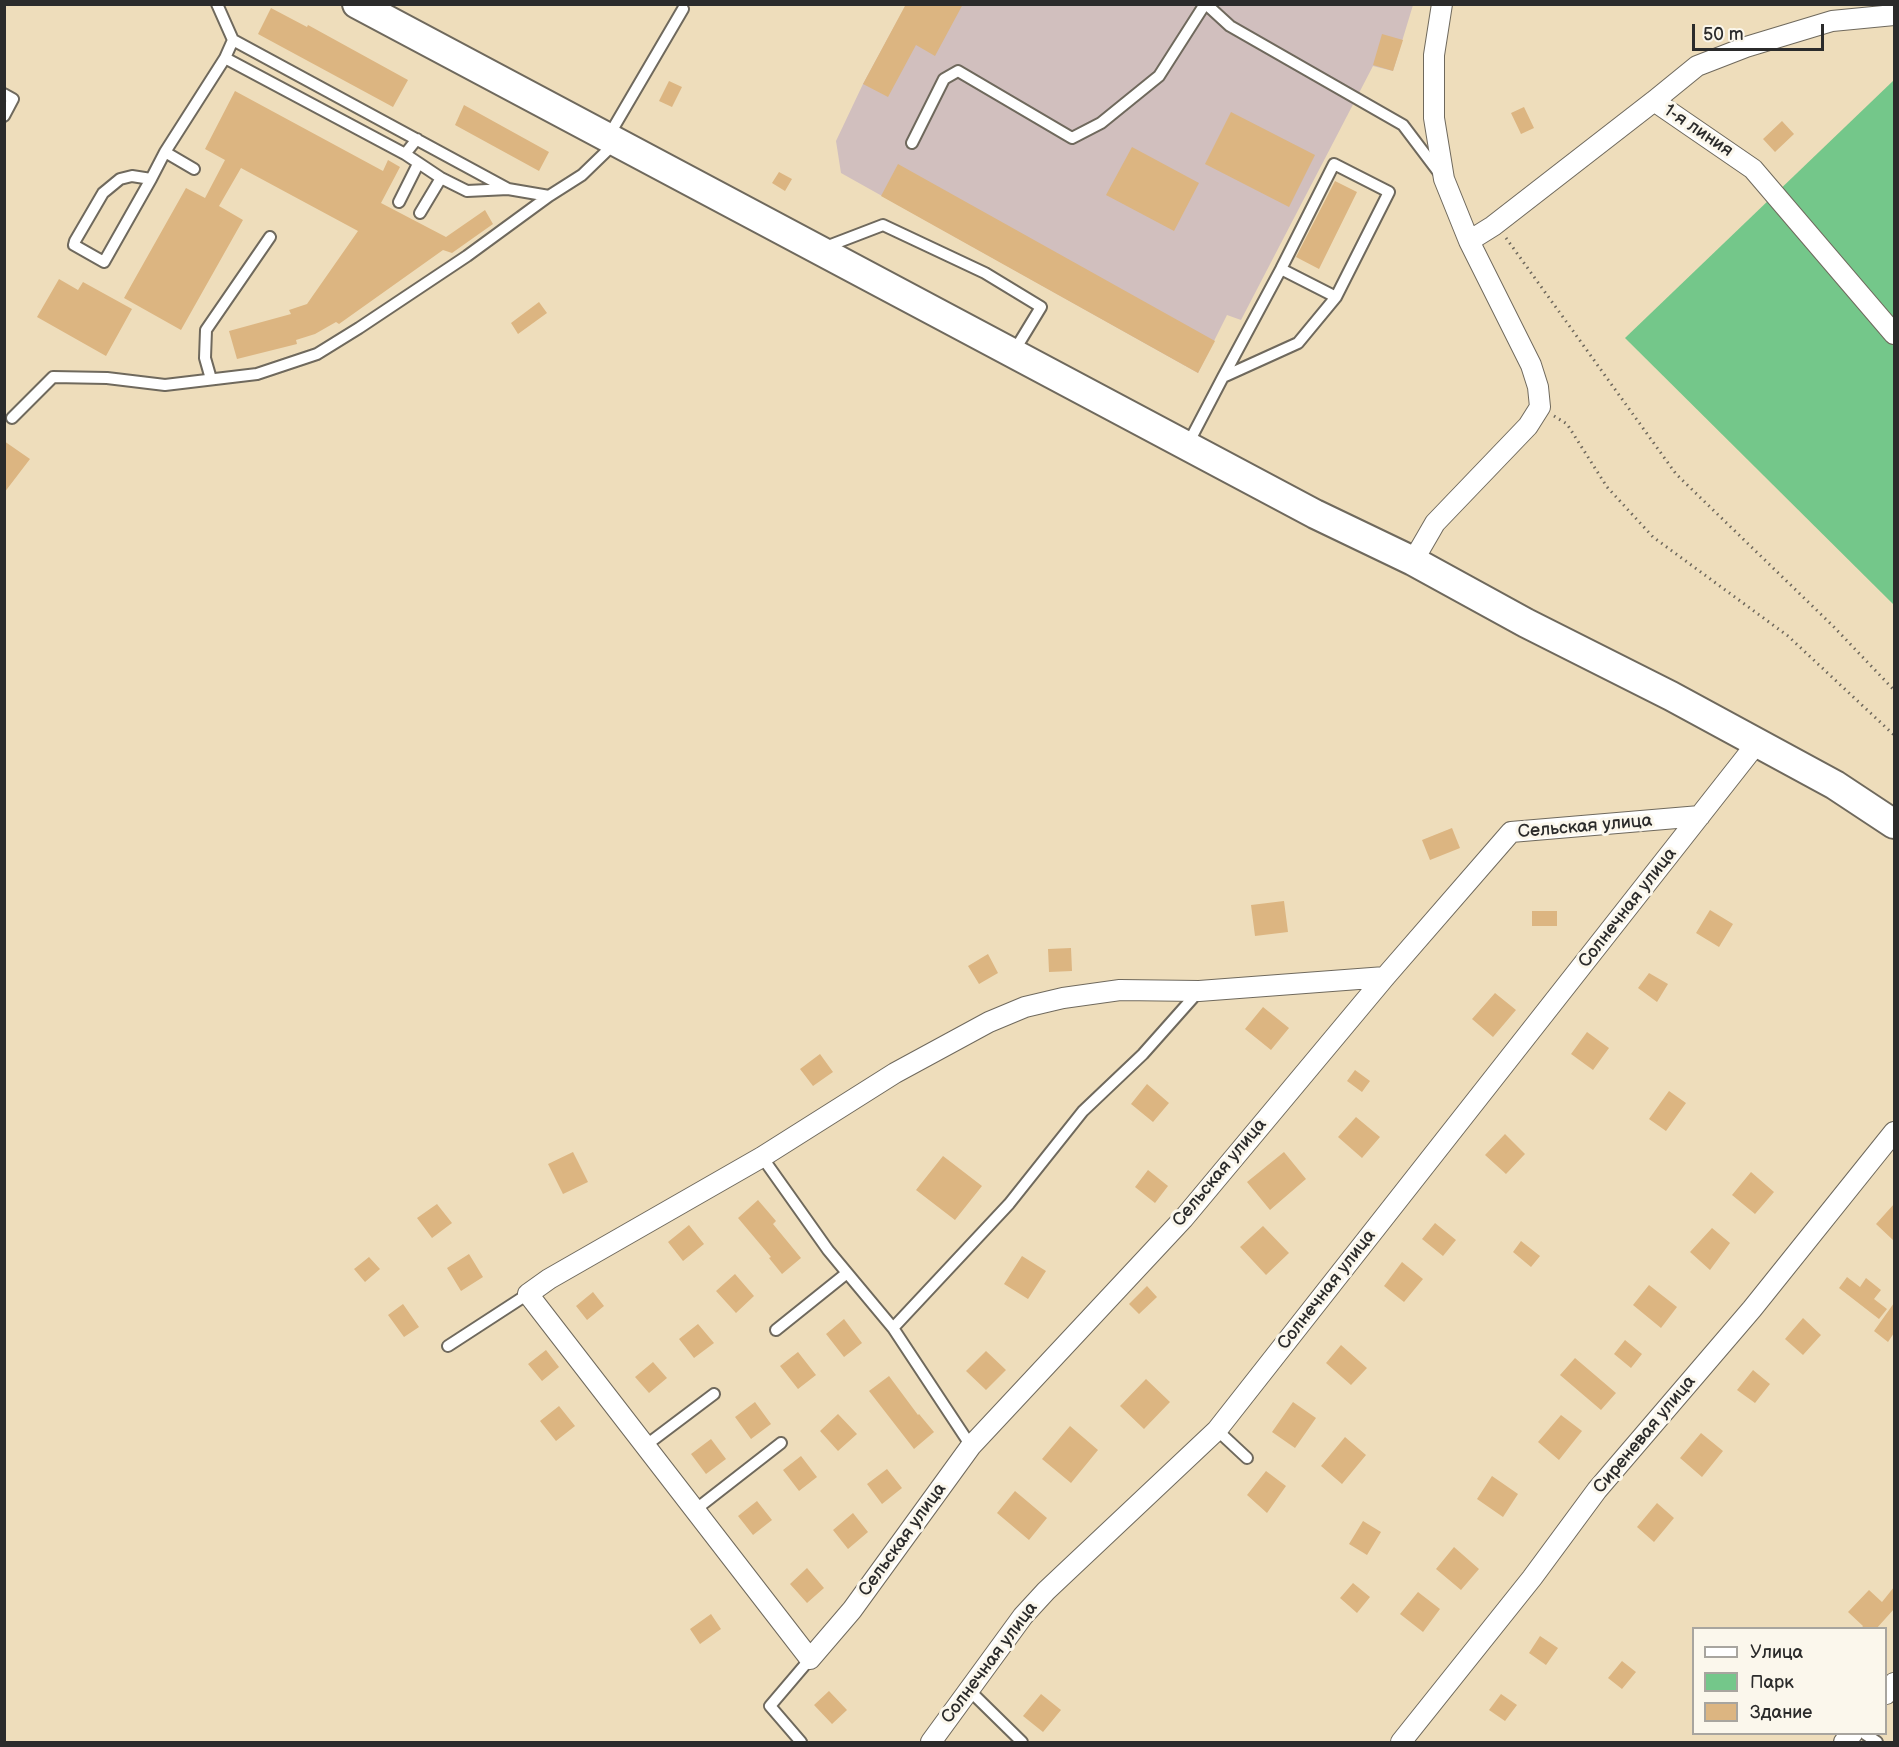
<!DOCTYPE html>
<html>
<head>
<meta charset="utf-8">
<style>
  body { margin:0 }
  #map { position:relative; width:1899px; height:1747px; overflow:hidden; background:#edb; font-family:"Balsamiq Sans",sans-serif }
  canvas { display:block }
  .frame { position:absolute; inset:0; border:6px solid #2b2b2b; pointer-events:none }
  .legend { position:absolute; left:1692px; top:1627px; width:195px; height:108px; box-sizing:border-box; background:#fbf7ec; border:2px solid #a8a59f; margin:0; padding:8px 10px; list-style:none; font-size:18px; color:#2b2b2b }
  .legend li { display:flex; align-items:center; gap:12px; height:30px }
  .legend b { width:30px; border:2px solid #a8a59f }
  .scale { position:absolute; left:1692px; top:24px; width:132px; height:27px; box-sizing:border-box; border:3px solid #2b2b2b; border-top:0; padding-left:8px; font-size:18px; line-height:21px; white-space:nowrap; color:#2b2b2b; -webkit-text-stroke:4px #fbf7ec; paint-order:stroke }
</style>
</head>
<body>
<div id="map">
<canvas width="1899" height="1747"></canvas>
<div class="frame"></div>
<ul class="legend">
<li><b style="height:8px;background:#fff"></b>Улица</li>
<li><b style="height:16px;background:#74c78a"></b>Парк</li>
<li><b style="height:16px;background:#dcb581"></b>Здание</li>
</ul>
<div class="scale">50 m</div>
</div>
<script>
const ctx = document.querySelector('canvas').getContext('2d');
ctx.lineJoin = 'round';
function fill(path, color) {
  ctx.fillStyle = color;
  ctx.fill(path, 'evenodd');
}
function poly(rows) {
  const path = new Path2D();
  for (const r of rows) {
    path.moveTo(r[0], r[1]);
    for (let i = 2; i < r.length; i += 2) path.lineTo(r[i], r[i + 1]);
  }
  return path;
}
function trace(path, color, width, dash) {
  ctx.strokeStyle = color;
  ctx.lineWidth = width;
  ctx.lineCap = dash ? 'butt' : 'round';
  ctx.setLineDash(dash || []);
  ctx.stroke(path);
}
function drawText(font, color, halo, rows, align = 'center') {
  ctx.font = font + ' "Balsamiq Sans",sans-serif';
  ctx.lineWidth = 6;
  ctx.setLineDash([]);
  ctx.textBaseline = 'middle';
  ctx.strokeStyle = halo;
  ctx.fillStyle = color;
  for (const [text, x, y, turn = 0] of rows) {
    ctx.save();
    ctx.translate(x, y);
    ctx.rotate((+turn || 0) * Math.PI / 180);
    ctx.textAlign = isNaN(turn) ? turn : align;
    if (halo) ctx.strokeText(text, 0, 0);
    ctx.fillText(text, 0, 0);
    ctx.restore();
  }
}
const industrial = poly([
  [906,5,1413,5,1393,71,1373,66,1241,320,1227,315,1198,373,841,173,836,141,863,84]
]);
const green = poly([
  [1894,80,1894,605,1625,338]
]);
const building = poly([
  [906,4,963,4,935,56,916,45,888,97,863,84],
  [271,8,307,27,308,25,408,80,393,107,258,34],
  [1382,34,1403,40,1393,71,1373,65],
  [669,81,682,87,672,107,659,101],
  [235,91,383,171,388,160,400,167,381,203,446,237,485,210,493,224,452,253,443,250,339,324,336,322,315,334,296,340,297,344,237,359,229,331,291,314,289,310,307,304,358,231,241,168,219,206,243,220,181,330,124,298,186,188,205,198,225,160,205,149],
  [464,105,549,152,539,171,455,125],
  [1524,107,1534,128,1521,134,1511,113],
  [1231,112,1315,155,1289,207,1205,164],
  [1782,121,1794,134,1775,152,1763,139],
  [1132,147,1199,183,1174,231,1106,195],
  [898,164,1215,341,1198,373,881,196],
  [779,172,792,179,785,191,772,183],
  [1335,181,1357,192,1319,269,1296,257],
  [59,279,78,290,83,282,132,309,106,356,37,317],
  [539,302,547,313,518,334,511,323],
  [4,441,30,459,4,493],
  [1452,828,1460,848,1430,860,1422,840],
  [1284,901,1288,932,1255,936,1251,905],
  [1710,910,1733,924,1719,947,1696,933],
  [1532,911,1557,911,1557,926,1532,926],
  [1071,948,1072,971,1049,972,1048,949],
  [988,954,998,973,979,984,968,966],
  [1649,973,1668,984,1657,1002,1638,988],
  [1495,993,1516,1010,1493,1037,1472,1019],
  [1263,1007,1289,1028,1271,1050,1245,1029],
  [1587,1032,1609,1048,1593,1070,1571,1054],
  [820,1054,833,1072,813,1086,800,1069],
  [1355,1070,1370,1081,1362,1092,1347,1081],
  [1147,1084,1169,1103,1153,1122,1131,1104],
  [1669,1091,1686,1103,1666,1131,1649,1119],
  [1356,1117,1380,1137,1362,1158,1338,1137],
  [1505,1134,1525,1154,1506,1174,1485,1155],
  [573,1152,588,1182,563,1194,548,1164],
  [1284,1152,1306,1179,1270,1210,1247,1182],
  [943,1156,982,1186,955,1220,916,1190],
  [1148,1170,1168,1186,1155,1203,1135,1187],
  [1751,1172,1774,1192,1755,1214,1732,1195],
  [758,1200,776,1221,773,1224,801,1258,782,1274,769,1258,771,1257,738,1218],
  [437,1204,452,1223,432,1238,417,1218],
  [1894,1204,1894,1241,1876,1224],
  [1435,1223,1456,1240,1443,1256,1422,1239],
  [689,1225,704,1244,683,1261,668,1242],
  [1263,1226,1289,1253,1266,1275,1240,1247],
  [1712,1228,1730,1243,1710,1270,1690,1252],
  [1521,1241,1540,1256,1531,1267,1513,1252],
  [469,1254,483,1277,461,1291,447,1268],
  [1022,1256,1046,1271,1028,1299,1004,1284],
  [369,1257,380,1269,365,1282,354,1269],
  [1402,1262,1423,1279,1404,1302,1384,1286],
  [735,1274,754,1296,736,1313,716,1291],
  [1847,1277,1860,1287,1866,1278,1881,1290,1874,1299,1887,1309,1879,1319,1839,1288],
  [1649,1285,1677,1307,1661,1328,1633,1305],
  [1147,1286,1157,1297,1139,1314,1129,1304],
  [593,1292,604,1306,587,1320,576,1306],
  [1894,1303,1894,1333,1888,1342,1874,1331],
  [403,1304,419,1327,404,1337,388,1315],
  [1803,1318,1821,1335,1803,1355,1785,1339],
  [844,1319,862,1343,844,1357,826,1334],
  [698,1324,714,1343,694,1358,679,1339],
  [1625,1340,1642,1354,1631,1368,1614,1354],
  [1341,1345,1367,1368,1351,1385,1326,1363],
  [546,1350,559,1367,542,1381,528,1364],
  [986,1351,1006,1370,986,1390,966,1371],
  [798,1352,816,1375,798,1389,780,1366],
  [1575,1358,1616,1393,1601,1410,1560,1375],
  [653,1362,667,1378,649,1393,635,1377],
  [1753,1370,1770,1384,1755,1403,1737,1390],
  [889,1376,918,1415,919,1414,934,1432,914,1449,869,1391],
  [1146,1379,1170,1402,1144,1429,1120,1406],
  [755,1402,771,1424,751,1439,735,1417],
  [1293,1402,1316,1418,1295,1448,1272,1432],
  [559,1406,575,1426,556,1441,540,1421],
  [838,1414,857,1434,838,1451,820,1431],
  [1561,1415,1582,1431,1559,1460,1538,1442],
  [1070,1426,1098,1450,1071,1483,1042,1459],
  [1701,1433,1723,1451,1702,1477,1680,1458],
  [1345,1437,1366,1455,1342,1484,1321,1466],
  [711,1439,726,1459,706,1474,691,1454],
  [801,1456,817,1477,799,1491,783,1470],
  [887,1469,902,1488,882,1504,867,1484],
  [1266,1471,1286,1486,1267,1513,1247,1495],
  [1492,1476,1518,1494,1503,1517,1477,1499],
  [1015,1491,1047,1518,1029,1540,997,1513],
  [757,1501,772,1520,753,1535,738,1516],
  [1657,1503,1674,1518,1654,1542,1637,1527],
  [853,1513,868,1532,848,1549,833,1530],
  [1363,1521,1381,1532,1367,1555,1349,1544],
  [1454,1547,1479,1569,1461,1590,1436,1569],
  [807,1568,824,1588,807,1603,790,1584],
  [1353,1583,1370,1597,1357,1613,1340,1598],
  [1894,1587,1894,1609,1876,1629,1861,1629,1863,1626,1848,1612,1869,1590,1882,1602],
  [1418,1592,1440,1609,1423,1632,1400,1614],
  [711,1614,721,1629,700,1644,690,1629],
  [1540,1636,1558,1648,1546,1665,1529,1653],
  [1622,1661,1636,1672,1622,1689,1608,1678],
  [829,1691,847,1710,832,1724,814,1705],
  [1041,1694,1061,1710,1043,1732,1023,1716],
  [1501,1694,1517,1705,1505,1721,1489,1710]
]);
const path = poly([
  [1506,238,1676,474,1833,626,1894,690],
  [1554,416,1567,424,1607,487,1653,537,1788,636,1894,735]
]);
const lane = poly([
  [217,4,233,40,508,189,549,196,582,175,614,144],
  [1206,4,1230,26,1403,125,1440,174],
  [225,58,405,154,417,139],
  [4,94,13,99,4,116],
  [608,137,683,9],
  [912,143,944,79,958,71,1072,138,1101,123,1159,76,1205,4],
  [405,154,441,178,467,191,508,189],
  [194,169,165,152,225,58,233,40],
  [151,179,132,176,120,179,103,193,75,241,74,245,104,262,151,179,165,152],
  [399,202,418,164],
  [420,213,441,178],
  [823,248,883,225,985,273,1041,307,1013,353],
  [1281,269,1336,297],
  [211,379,205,358,206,330,270,237],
  [12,418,53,377,107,378,165,385,257,374,317,354,359,328,467,256,549,196],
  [1188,444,1223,377,1281,269,1334,164,1389,192,1336,297,1298,343,1223,377],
  [762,1157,828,1250,893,1328,971,1446],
  [893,1328,1009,1204,1083,1111,1143,1054,1199,991],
  [776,1330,847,1273],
  [448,1346,528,1294],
  [1217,1430,1247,1458],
  [645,1446,714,1394],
  [695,1510,781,1443],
  [969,1690,1022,1742],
  [1865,1734,1877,1742],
  [801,1742,770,1706,810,1659]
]);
const street = poly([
  [1654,101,1697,66,1746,47,1832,21,1894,15],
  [1469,241,1493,226,1654,101,1753,169,1894,334],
  [1413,561,1435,523,1528,426,1540,407,1538,387,1531,365,1469,241,1444,179,1434,118,1434,55,1442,4],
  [1385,977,1199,991,1120,990,1063,998,1025,1007,989,1022,895,1073,762,1157,549,1279,528,1294,810,1659,852,1610,971,1446,1183,1219,1385,977,1511,832,1700,816],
  [1886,1694,1894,1683],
  [931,1742,1023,1616,1046,1591,1217,1430,1757,743],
  [1401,1742,1532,1578,1597,1490,1752,1309,1894,1132],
  [1844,1742,1852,1734]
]);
const secondary = poly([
  [357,4,1315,514,1413,561,1526,623,1671,696,1835,785,1894,824]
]);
const streetNames = [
  ["1-я линия",1698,131,34],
  ["Сельская улица",1585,827,-5],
  ["Солнечная улица",1628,908,-52],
  ["Сельская улица",1220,1173,-50],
  ["Солнечная улица",1327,1290,-52],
  ["Сиреневая улица",1645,1435,-50],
  ["Сельская улица",903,1540,-54],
  ["Солнечная улица",990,1663,-53]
];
fill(industrial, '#d1bfbe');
fill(green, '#74c78a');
fill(building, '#dcb581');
trace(lane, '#6f695d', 14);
trace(street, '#6f695d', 22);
trace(secondary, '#6f695d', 32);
trace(path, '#6f695d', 3, [1.5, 4.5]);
trace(lane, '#fff', 10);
trace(street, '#fff', 20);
trace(secondary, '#fff', 28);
drawText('18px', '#2b2b2b', '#fbf7ec', streetNames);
</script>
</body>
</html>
